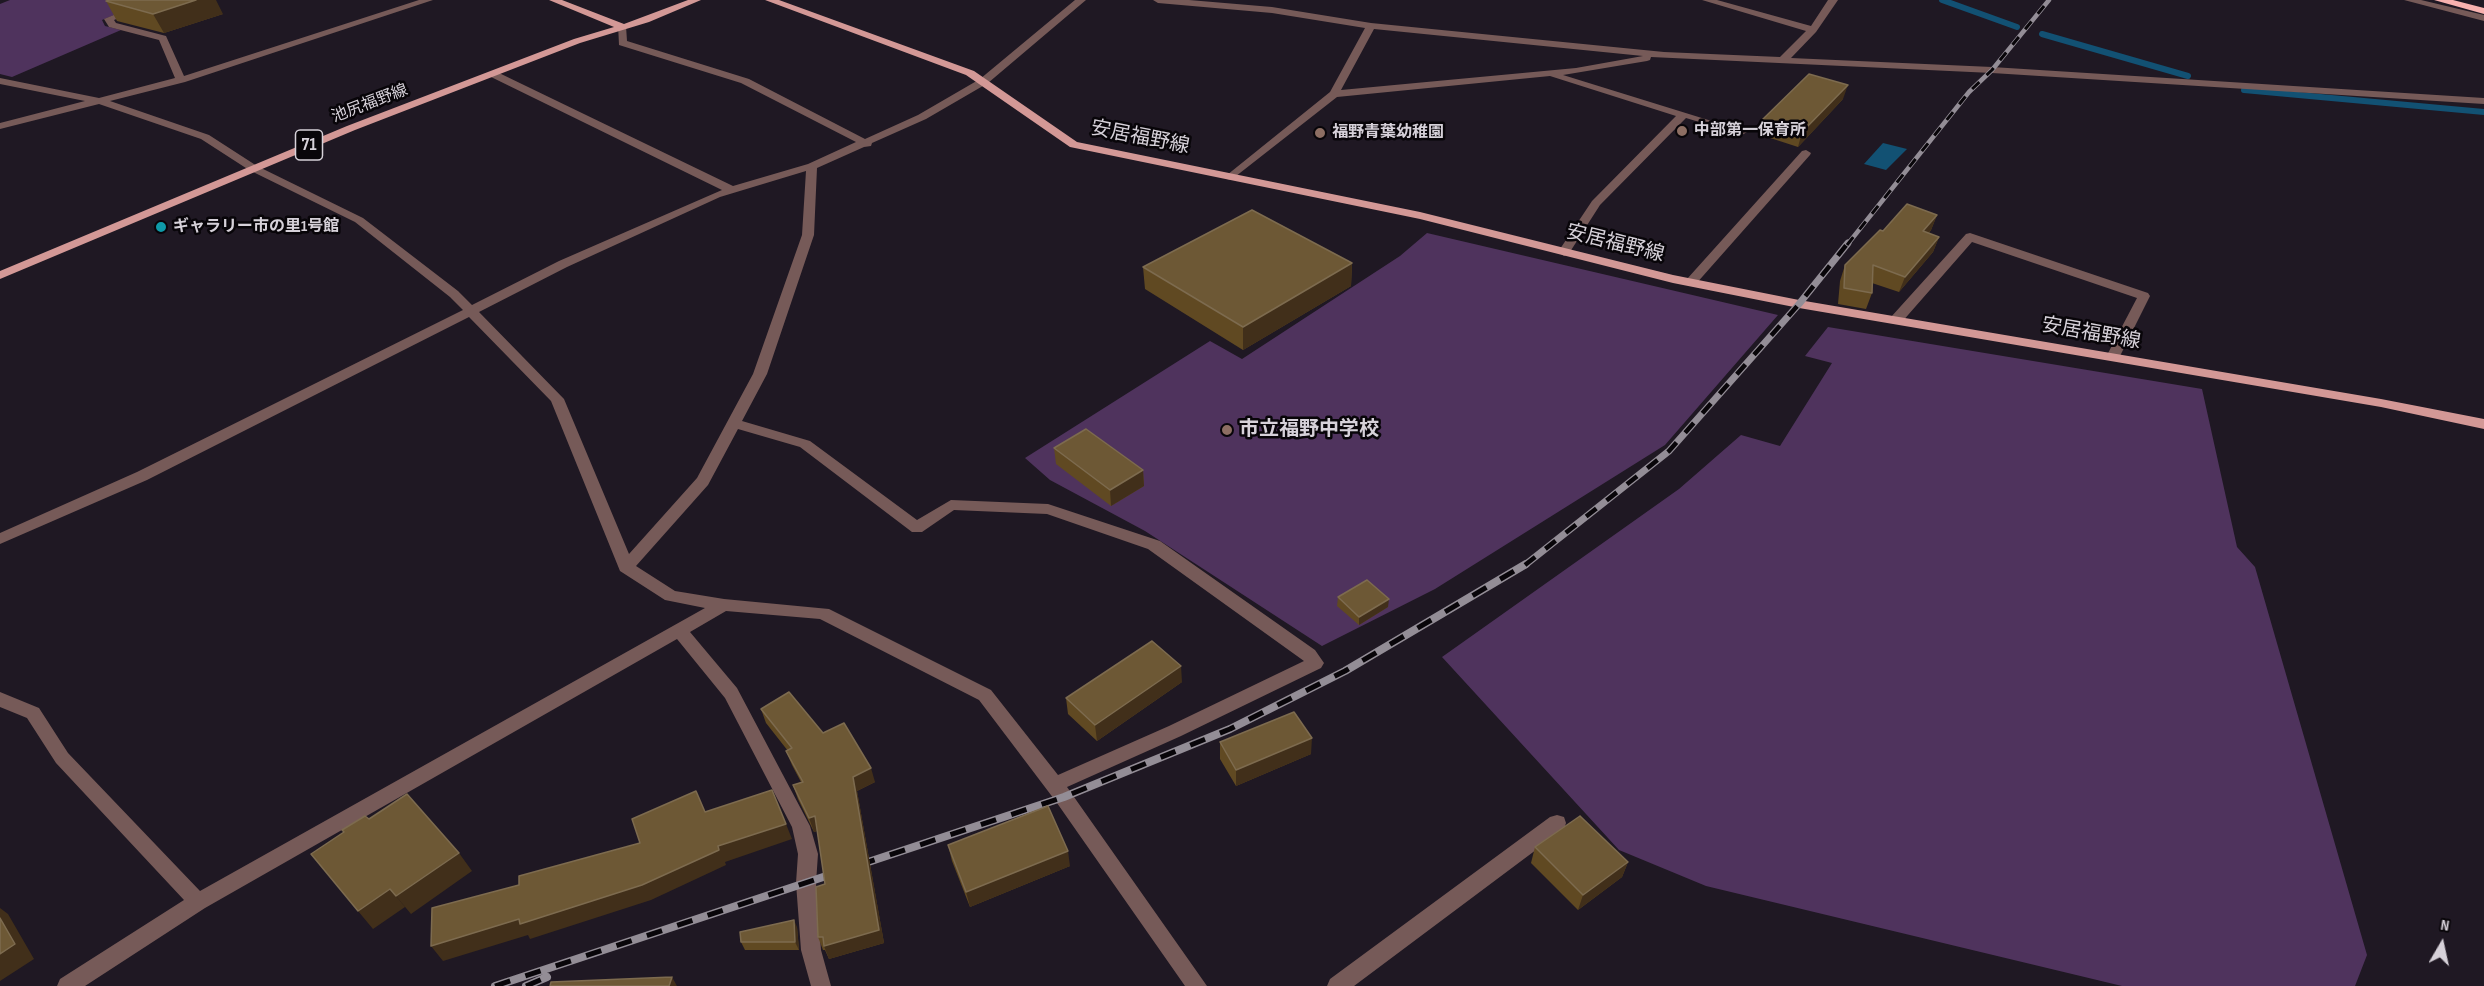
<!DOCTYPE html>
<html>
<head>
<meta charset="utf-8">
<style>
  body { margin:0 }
  #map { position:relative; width:2484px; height:986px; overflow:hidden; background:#1f1823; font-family:"Sofia Sans Condensed",sans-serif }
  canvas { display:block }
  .north { position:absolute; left:2412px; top:914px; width:60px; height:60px; -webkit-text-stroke:4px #080509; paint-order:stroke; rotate:9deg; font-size:16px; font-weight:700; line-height:24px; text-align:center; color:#d6d1d9 }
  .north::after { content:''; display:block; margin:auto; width:21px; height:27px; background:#d6d1d9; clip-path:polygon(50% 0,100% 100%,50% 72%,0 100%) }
</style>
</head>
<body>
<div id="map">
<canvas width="2484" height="986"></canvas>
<div class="north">N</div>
</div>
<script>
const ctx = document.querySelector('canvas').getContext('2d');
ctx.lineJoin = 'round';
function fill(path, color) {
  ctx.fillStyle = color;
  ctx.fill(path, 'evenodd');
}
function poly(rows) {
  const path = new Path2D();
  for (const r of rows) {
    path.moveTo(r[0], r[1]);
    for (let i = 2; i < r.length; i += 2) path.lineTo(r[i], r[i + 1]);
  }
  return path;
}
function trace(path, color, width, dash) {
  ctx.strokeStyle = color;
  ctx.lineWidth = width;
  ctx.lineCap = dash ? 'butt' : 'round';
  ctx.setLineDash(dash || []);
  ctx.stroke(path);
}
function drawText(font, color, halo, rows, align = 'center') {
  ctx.font = font + ' "Sofia Sans Condensed","Noto Sans JP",sans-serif';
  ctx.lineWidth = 5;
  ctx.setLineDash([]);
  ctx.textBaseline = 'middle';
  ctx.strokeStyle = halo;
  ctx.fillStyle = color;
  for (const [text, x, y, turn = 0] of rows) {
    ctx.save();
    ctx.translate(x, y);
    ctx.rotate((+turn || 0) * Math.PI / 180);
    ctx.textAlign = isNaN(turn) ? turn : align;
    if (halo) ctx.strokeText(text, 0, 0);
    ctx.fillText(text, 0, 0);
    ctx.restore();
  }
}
const green = poly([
  [10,0,150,0,102,20,105,26,121,30,12,77,0,74,0,4],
  [1427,233,1778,315,1665,445,1435,589,1322,646,1145,531,1050,480,1025,458,1210,341,1242,359,1400,256],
  [1828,327,2202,389,2237,547,2255,567,2367,955,2355,986,2122,986,1706,886,1619,850,1442,657,1679,489,1741,435,1780,446,1832,363,1805,356]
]);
const water = poly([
  [1883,143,1907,149,1886,170,1864,164]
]);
const stream = poly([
  [1942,0,2017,27],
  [2042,34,2188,76],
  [2244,90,2484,112]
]);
const minor = poly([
  [150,0,163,0,114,20,116,23,166,36,184,76,419,0,433,0,185,82,110,101,209,135,257,166,363,218,458,291,472,305,559,261,722,190,489,76,489,72,497,72,733,186,808,164,856,142,741,83,619,45,618,24,626,26,627,41,749,79,865,139,918,115,980,79,1075,0,1086,0,988,83,926,119,872,143,871,146,864,147,817,168,814,235,767,374,742,421,810,441,917,520,951,500,1048,504,1160,541,1315,650,1324,663,1321,668,1181,736,1067,787,1207,986,1185,986,1057,803,979,700,820,619,726,611,690,632,737,688,810,826,818,854,816,883,821,950,831,986,811,986,801,950,796,883,798,854,792,827,725,698,677,639,205,908,85,986,57,986,60,979,184,900,56,763,27,718,0,707,0,692,39,708,68,753,200,891,705,608,665,600,620,571,551,401,469,317,147,480,0,544,0,533,137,472,463,310,450,297,355,222,249,170,201,139,99,104,0,129,0,123,85,101,0,84,0,78,99,98,175,78,159,40,109,27,104,19,150,0],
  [806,171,802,235,753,374,697,478,629,554,564,399,479,312,567,267,720,197,806,171],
  [738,429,800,447,912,532,922,532,954,510,1047,514,1148,549,1304,661,1169,726,1058,775,991,690,829,609,724,599,675,591,636,566,708,485,738,429],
  [1153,0,1189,0,1272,7,1371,23,1664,52,1780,57,1806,31,1702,0,1717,0,1811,26,1828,0,1838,0,1816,32,1791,58,1992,67,2484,98,2484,104,1992,73,1651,57,1650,60,1647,61,1563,75,1747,132,1742,135,1686,118,1600,205,1568,255,1564,256,1558,252,1592,201,1676,116,1550,76,1337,97,1231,180,1227,179,1227,175,1330,92,1365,28,1272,13,1158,3,1153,0],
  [1374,29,1643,56,1576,68,1341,90,1374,29],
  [2404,0,2421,0,2484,15,2484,21,2404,0],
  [1806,150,1811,153,1810,155,1695,285,1687,285,1687,279,1802,151,1806,150],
  [1970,233,2148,293,2150,296,2118,360,2108,360,2106,357,2137,298,1972,242,1901,323,1891,323,1890,320,1891,317,1966,234,1970,233],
  [1557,815,1564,817,1566,823,1564,829,1354,986,1327,986,1330,979,1550,817,1557,815]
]);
const major = poly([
  [549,0,562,0,624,24,688,0,701,0,649,22,580,43,355,130,0,279,0,271,347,126,574,39,614,27,549,0],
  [765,0,779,0,974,71,1077,142,1420,212,1673,275,1799,300,2381,399,2484,419,2484,429,2381,407,1799,308,1673,283,1420,219,1070,147,966,75,765,0]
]);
const highway = poly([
  [2434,0,2453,0,2484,8,2484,14,2434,0]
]);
const railFar2 = poly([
  [1847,245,1969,92,1992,70,2049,0]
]);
const railFar1 = poly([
  [1525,565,1669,451,1799,304,1848,243]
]);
const rail = poly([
  [495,986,1064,797,1230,729,1345,671,1526,564],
  [526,986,547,977]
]);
const wall = poly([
  [106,1,223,14,164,33,117,21],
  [1843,99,1798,147,1758,134,1762,120],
  [1937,215,1931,230,1929,233,1939,237,1933,252,1899,292,1872,283,1872,293,1866,309,1838,304,1840,281,1845,265,1883,231],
  [1352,263,1351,286,1243,350,1145,289,1143,267],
  [1054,448,1143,470,1144,486,1111,506,1056,464],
  [1338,597,1388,607,1359,625,1337,606],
  [1182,682,1097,741,1068,714,1066,698],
  [761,709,823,733,875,782,857,791,884,943,829,959,825,950,823,950,818,937,825,884,817,831,814,832,798,799,793,785,801,782,792,765,786,751,788,751,766,723],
  [1220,742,1311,754,1236,786,1220,759],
  [948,845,1070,866,970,907,952,861],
  [1535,847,1628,862,1622,877,1578,910,1531,863],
  [797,927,799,950,745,950,741,942]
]);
const shadedWall = poly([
  [196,0,216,0,223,14,164,33,153,14],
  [1848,85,1843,99,1798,147,1802,132],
  [1937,215,1931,230,1917,246,1923,231],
  [1939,237,1933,252,1899,292,1905,277],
  [1352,263,1351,286,1243,350,1243,327],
  [1143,470,1144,486,1111,506,1110,490],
  [1389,599,1388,607,1359,625,1359,617],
  [1181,666,1182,682,1097,741,1095,725],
  [1312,738,1311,754,1236,786,1236,770],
  [871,768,875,782,857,791,884,943,829,959,824,946,853,777],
  [815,816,820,830,814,832,809,818],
  [786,824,792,839,725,862,726,865,651,900,530,939,528,935,443,961,431,946,718,846],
  [1068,851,1070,866,970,907,966,892],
  [459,853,472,871,411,914,396,896],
  [1628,862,1622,877,1578,910,1583,895],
  [390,889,405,907,373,929,358,911],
  [0,908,8,914,34,959,0,981],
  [794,920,797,927,799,950,795,942],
  [672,977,677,986,669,986]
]);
const building = poly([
  [110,0,196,0,153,14,106,1,110,0],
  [1809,74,1848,85,1802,132,1762,120,1809,74],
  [1907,204,1937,215,1923,231,1939,237,1905,277,1873,265,1872,293,1844,288,1845,265,1880,230,1883,231,1907,204],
  [1252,210,1352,263,1243,327,1143,267,1252,210],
  [1086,429,1143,470,1110,490,1054,448,1086,429],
  [1367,580,1389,599,1359,617,1338,597,1367,580],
  [1152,641,1181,666,1095,725,1066,698,1152,641],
  [789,692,823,733,844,723,871,768,853,777,879,930,824,946,823,937,818,937,816,887,825,884,815,816,809,818,793,785,803,782,786,751,792,748,761,709,789,692],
  [1294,712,1312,738,1236,770,1220,742,1294,712],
  [772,790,786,824,718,846,719,850,642,885,520,924,519,919,431,946,432,908,519,885,519,876,640,843,632,819,696,791,705,812,772,790],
  [407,794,459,853,396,896,390,889,358,911,311,854,344,832,342,830,365,816,369,819,407,794],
  [1048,806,1068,851,966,892,948,845,1048,806],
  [1580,816,1628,862,1583,895,1535,847,1580,816],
  [0,918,15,944,0,954,0,918],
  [794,920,795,942,741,942,740,932,794,920],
  [672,977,669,986,550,986,551,982,672,977]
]);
const markers = [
  [1682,131,6,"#8d6e63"],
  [1320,133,6,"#8d6e63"],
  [161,227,6,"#0f9aa8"],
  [1227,430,6,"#8d6e63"]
];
const farStreetnames = [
  ["池尻福野線",370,104,-21]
];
const farPoinames = [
  ["中部第一保育所",1694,131],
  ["福野青葉幼稚園",1332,133],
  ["ギャラリー市の里1号館",173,227]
];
const shields = [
  [309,145,27]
];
const shieldNames = [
  ["71",309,145]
];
const streetNames = [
  ["安居福野線",1140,138,11],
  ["安居福野線",1615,244,14],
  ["安居福野線",2091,334,10]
];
const poiNames = [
  ["市立福野中学校",1239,430]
];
fill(green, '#4f335d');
fill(water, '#125173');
trace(stream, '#125173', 6);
fill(minor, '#765a58');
fill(major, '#d39896');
fill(highway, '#f8b1af');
trace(railFar2, '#938d96', 4.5);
trace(railFar1, '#938d96', 7);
trace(rail, '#938d96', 8);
trace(railFar2, '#080509', 3, [10]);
trace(railFar1, '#080509', 4.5, [13]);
trace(rail, '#080509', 5, [16]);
fill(wall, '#604922');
fill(shadedWall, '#412f1a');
fill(building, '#6d5835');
trace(building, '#7d6b4f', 1.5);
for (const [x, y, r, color] of markers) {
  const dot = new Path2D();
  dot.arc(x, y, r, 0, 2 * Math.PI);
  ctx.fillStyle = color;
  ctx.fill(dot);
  trace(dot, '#080509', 2);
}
drawText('16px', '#d6d1d9', '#080509', farStreetnames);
drawText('bold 16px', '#d6d1d9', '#080509', farPoinames, 'left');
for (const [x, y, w] of shields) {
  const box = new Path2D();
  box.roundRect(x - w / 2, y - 15, w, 30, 4.5);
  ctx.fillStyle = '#080509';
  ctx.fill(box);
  trace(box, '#d6d1d9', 1.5);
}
drawText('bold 18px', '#d6d1d9', null, shieldNames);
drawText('20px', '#d6d1d9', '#080509', streetNames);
drawText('bold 20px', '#d6d1d9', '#080509', poiNames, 'left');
</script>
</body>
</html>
